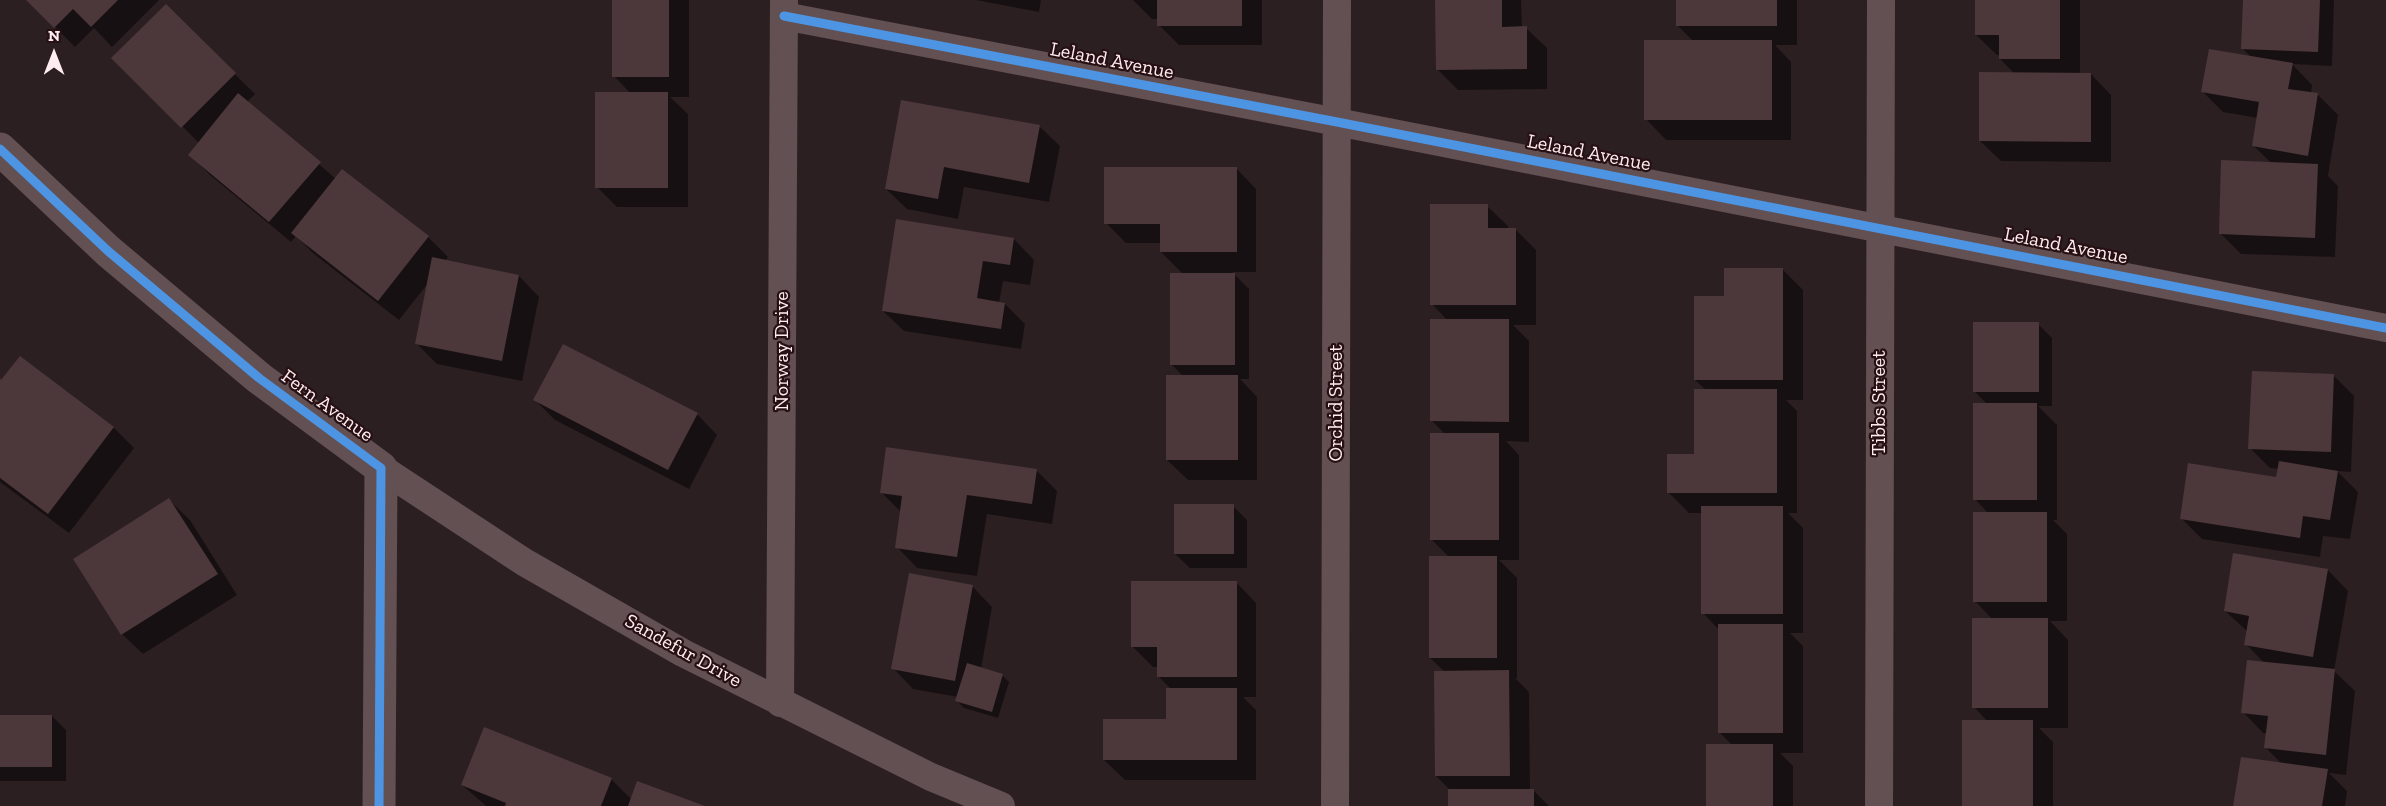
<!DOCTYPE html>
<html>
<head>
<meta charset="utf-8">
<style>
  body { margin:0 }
  #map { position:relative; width:2386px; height:806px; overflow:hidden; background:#2c1f22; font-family:"Zilla Slab",serif }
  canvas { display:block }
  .north { position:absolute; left:24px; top:24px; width:60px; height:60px; -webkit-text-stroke:4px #271014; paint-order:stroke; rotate:0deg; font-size:16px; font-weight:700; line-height:24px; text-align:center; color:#feecef }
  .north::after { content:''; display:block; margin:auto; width:21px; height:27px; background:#feecef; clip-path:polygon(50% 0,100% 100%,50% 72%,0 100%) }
</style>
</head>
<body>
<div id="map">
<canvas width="2386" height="806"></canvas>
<div class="north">N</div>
</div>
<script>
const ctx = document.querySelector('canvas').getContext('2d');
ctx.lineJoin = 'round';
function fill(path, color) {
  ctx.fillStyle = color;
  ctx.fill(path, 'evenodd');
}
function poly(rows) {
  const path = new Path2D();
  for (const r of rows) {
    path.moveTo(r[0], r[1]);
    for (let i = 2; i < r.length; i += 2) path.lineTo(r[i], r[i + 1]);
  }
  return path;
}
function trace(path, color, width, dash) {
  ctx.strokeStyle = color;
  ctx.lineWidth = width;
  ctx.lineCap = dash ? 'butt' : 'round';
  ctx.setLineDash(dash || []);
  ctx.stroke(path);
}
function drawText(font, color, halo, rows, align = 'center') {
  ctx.font = font + ' "Zilla Slab",serif';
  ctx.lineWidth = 4.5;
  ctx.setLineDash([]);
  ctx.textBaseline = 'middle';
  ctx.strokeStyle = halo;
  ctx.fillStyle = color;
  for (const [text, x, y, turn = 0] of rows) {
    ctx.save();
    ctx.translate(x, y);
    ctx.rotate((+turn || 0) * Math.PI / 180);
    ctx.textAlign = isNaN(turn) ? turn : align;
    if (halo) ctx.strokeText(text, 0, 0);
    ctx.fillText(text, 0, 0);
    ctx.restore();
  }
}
const shadow = poly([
  [28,0,159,0,112,47,94,28,75,47],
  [614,0,689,0,689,97,670,97,688,114,688,207,617,207,597,187,631,94,614,76],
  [976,0,1041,0,1039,12],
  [1133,0,1262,0,1262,45,1179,45,1159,25,1159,19,1152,19],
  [1437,0,1521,0,1522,28,1526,28,1547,48,1547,89,1458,90,1438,70],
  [1677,0,1797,0,1797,45,1775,45,1791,62,1791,140,1666,140,1646,119,1693,41,1677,25],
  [1976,0,2080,0,2080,74,2091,74,2111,95,2111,162,2001,161,1980,141,2015,74,2000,59,2000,55,1997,55,1976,35],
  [2244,0,2334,0,2332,66,2292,64,2312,85,2311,94,2318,95,2338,115,2328,176,2338,186,2335,257,2241,254,2220,233,2272,164,2254,146,2258,118,2223,112,2203,92,2252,58,2243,49],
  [166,6,255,94,247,102,336,179,428,237,448,257,445,261,519,276,539,297,522,381,437,364,417,344,429,282,399,320,314,254,296,236,291,242,210,175,190,155,199,143,114,58],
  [1039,126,1060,146,1049,202,964,187,958,219,907,209,886,189],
  [1236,168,1256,189,1256,272,1232,272,1249,289,1249,379,1240,379,1257,397,1257,480,1188,480,1167,460,1183,376,1171,364,1184,275,1161,252,1161,243,1126,243,1106,223],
  [1487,206,1508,226,1508,229,1515,229,1536,250,1536,325,1513,325,1529,341,1529,442,1506,441,1519,455,1519,560,1499,560,1517,578,1517,678,1515,678,1529,692,1530,791,1534,791,1549,806,1449,806,1449,789,1436,776,1445,672,1430,658,1450,558,1432,540,1445,434,1432,421,1448,321,1432,304],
  [1014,239,1034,260,1030,285,1003,281,999,303,1005,304,1025,324,1021,349,904,331,883,311],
  [1782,269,1803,290,1803,400,1786,400,1797,411,1797,513,1788,513,1803,528,1803,633,1790,633,1803,646,1803,753,1780,753,1793,766,1793,806,1708,806,1732,745,1719,732,1719,630,1703,613,1703,513,1689,513,1669,493,1695,455,1707,391,1695,380,1725,297],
  [2038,324,2052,338,2052,406,2038,406,2057,425,2057,520,2053,520,2067,534,2067,621,2050,621,2068,640,2068,728,2039,728,2053,742,2053,806,1964,806,1988,722,1974,707,1993,620,1975,601,1988,513,1975,499,1988,405,1975,392],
  [20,358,114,428,134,448,69,533,0,482,0,380,2,382],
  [2334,376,2354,396,2351,472,2337,471,2358,492,2350,539,2323,536,2320,557,2202,539,2181,518,2277,478,2279,469,2270,468,2250,448],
  [535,400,697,414,717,435,689,489,555,420],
  [1036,470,1057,491,1052,524,987,514,977,576,917,568,897,547,902,513,881,492],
  [169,500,190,520,237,595,143,654,122,634,75,560],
  [1233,506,1247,520,1247,568,1190,568,1175,554],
  [2328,570,2348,591,2334,671,2355,691,2346,775,2329,773,2347,791,2345,806,2235,806,2282,764,2266,748,2267,733,2263,733,2243,712,2265,664,2246,644,2248,632,2225,611],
  [1236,582,1256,603,1256,697,1243,697,1256,710,1256,780,1125,780,1104,760,1167,720,1172,690,1159,677,1159,667,1153,667,1132,646],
  [972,586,992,607,981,669,1002,675,1009,682,998,718,964,708,957,701,958,697,913,689,893,668],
  [0,716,52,716,66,730,66,781,0,781],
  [611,779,632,800,701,806,486,806,462,785]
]);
const building = poly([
  [26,0,118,0,91,27,73,9,54,28],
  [612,0,669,0,669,77,612,77],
  [1157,0,1242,0,1242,26,1157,26],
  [1435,0,1502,0,1502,27,1527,26,1527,69,1436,70],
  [1676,0,1777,0,1777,26,1676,26],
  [1975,0,2060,0,2060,59,1999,59,1999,35,1975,35],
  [2243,0,2320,0,2318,52,2241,49],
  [166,4,236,73,181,128,111,58],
  [1644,40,1772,40,1772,120,1644,120],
  [2209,49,2293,63,2288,89,2318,93,2308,156,2252,146,2259,102,2201,92],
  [1979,72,2091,73,2091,142,1979,141],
  [595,92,668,92,668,188,595,188],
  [238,93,321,162,269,222,188,155],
  [901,100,1040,125,1029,183,944,167,938,199,885,189],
  [2221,160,2318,164,2315,238,2219,234],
  [1104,167,1237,167,1237,252,1160,252,1160,224,1104,224],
  [342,169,429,236,378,301,291,233],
  [1430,204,1488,204,1488,228,1516,228,1516,305,1430,305],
  [896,219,1014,238,1010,265,983,261,977,298,1005,303,1001,329,882,311],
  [432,257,519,275,502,361,415,344],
  [1724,268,1783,268,1783,380,1694,380,1694,296,1724,296],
  [1170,273,1235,273,1235,365,1170,365],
  [1430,319,1509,319,1509,422,1430,421],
  [1973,322,2039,322,2039,392,1973,392],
  [563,344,698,413,668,470,533,400],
  [20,356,114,427,48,514,0,478,0,378,1,380],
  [2252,371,2334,374,2331,452,2248,449],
  [1166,375,1238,375,1238,460,1166,460],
  [1694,389,1777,389,1777,493,1667,493,1667,454,1694,454],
  [1973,403,2037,403,2037,500,1973,500],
  [1430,433,1499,433,1499,540,1430,540],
  [886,447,1037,469,1032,504,967,495,957,557,895,548,902,496,880,493],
  [2279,461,2338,471,2330,520,2303,516,2300,538,2180,519,2188,463,2276,477],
  [169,498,218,574,121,635,73,559],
  [1174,504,1234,504,1234,554,1174,554],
  [1701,506,1783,506,1783,614,1701,614],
  [1973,512,2047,512,2047,602,1973,602],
  [2233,553,2328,569,2313,657,2244,645,2249,616,2224,611],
  [1429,556,1497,556,1497,658,1429,658],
  [909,573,973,585,955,681,891,669],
  [1131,581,1237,581,1237,677,1157,677,1157,647,1131,647],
  [1972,618,2048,618,2048,708,1972,708],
  [1718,624,1783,624,1783,733,1718,733],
  [2247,660,2335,669,2326,755,2264,748,2268,716,2241,713],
  [967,663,1003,674,992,712,955,701],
  [1509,670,1510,776,1435,776,1434,671],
  [1166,688,1237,688,1237,760,1103,760,1103,719,1166,719],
  [0,715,52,715,52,767,0,767],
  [1962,720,2033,720,2033,806,1962,806],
  [484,727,612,778,601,806,505,806,506,803,461,785],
  [1706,744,1773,744,1773,806,1706,806],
  [2241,757,2328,769,2322,806,2233,806],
  [637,781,705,806,628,806],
  [1448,789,1534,789,1534,806,1448,806]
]);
const minor = poly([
  [784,16,1337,122,2386,328],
  [381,468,524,562,683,653,931,777,1001,806],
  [780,703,784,0],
  [1335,806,1337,0],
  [1879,806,1881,0]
]);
const tertiary = poly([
  [0,149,108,251,259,378,381,468,379,806]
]);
const cycleway = poly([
  [784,16,1337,122,2386,328],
  [0,149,108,251,259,378,381,468,379,806]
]);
const streetNames = [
  ["Leland Avenue",1112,61,11],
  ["Leland Avenue",1589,153,11],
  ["Leland Avenue",2066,246,11],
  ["Norway Drive",782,351,-90],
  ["Orchid Street",1336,403,-90],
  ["Tibbs Street",1879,403,-90],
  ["Fern Avenue",327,406,36],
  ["Sandefur Drive",683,651,29]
];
fill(shadow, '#0007');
fill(building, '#4c373b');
trace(minor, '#625053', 28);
trace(tertiary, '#625053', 33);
trace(cycleway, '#4d94e3', 9);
drawText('20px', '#feecef', '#271014', streetNames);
</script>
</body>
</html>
